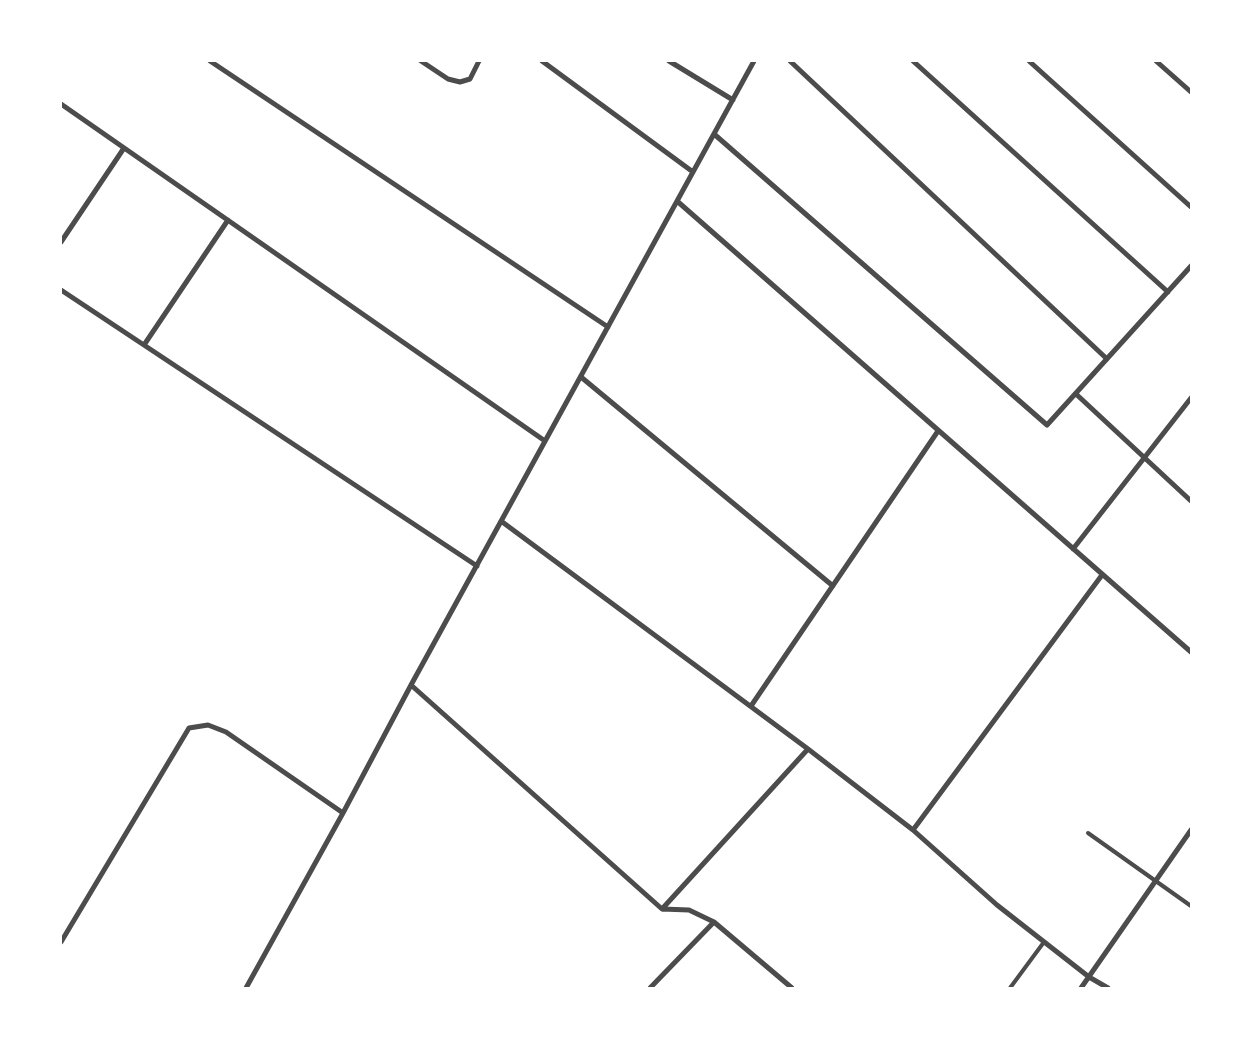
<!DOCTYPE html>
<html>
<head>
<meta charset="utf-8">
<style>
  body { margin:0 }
  #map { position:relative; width:1252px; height:1049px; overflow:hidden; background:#fff; font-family:"Work Sans",sans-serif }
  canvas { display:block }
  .frame { position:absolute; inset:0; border:62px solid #fff; pointer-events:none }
</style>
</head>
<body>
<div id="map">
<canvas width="1252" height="1049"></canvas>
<div class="frame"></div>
</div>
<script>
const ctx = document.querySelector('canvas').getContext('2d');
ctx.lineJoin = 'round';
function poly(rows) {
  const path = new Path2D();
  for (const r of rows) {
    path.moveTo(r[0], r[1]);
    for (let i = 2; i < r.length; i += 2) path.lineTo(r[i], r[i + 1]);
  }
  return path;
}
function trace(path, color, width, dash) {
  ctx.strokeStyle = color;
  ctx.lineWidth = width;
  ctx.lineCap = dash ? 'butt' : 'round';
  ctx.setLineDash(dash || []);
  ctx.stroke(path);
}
const service = poly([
  [1088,833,1191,906],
  [1010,988,1044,942]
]);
const minor = poly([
  [210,61,608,327],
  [421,61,448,79,460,82,470,79,479,61],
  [542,61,693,172],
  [669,61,733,100],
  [790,61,1107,359],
  [913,61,1168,292],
  [1029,61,1191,207],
  [1156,61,1191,92],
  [61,104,545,441],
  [714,134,1047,425,1191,266],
  [677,201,1191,652],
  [61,242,124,148],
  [61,290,477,566],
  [144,345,228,220],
  [581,377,833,586],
  [1076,394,1191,501],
  [501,521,808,749,913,830,997,905,1089,977,1108,988],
  [1073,549,1191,398],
  [411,685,662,909,689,910,714,922,792,988],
  [751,706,938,431],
  [913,830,1102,575],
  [662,909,808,749],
  [61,942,189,728,208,725,226,732,343,813],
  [246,988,343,813,411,685,754,61],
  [650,988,714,922],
  [1081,988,1191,830]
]);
trace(service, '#4c4c4c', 4);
trace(minor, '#4c4c4c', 5);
</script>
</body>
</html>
